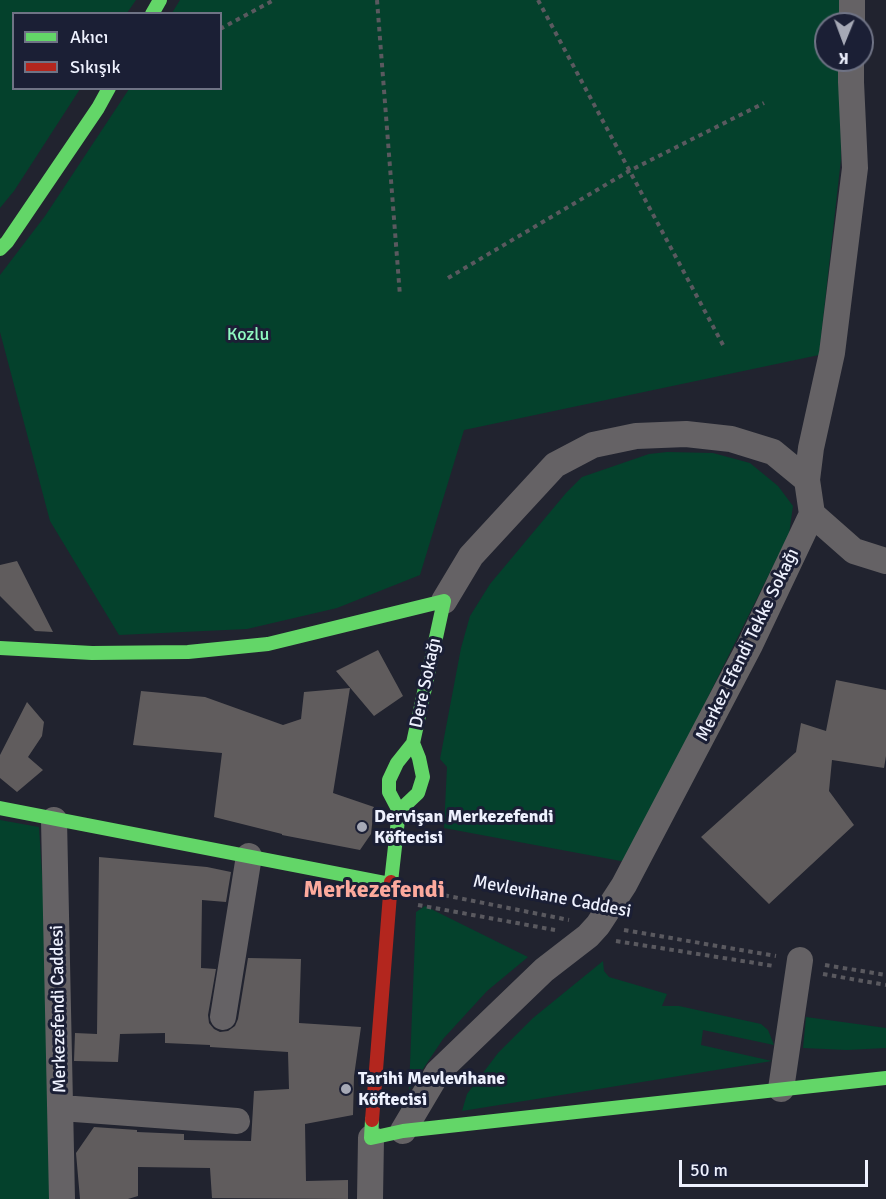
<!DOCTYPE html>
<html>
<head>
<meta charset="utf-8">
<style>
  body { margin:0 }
  #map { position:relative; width:886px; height:1199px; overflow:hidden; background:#21232f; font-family:Signika,sans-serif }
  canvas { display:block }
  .legend { position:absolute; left:12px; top:12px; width:210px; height:78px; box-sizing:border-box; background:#1b1f35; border:2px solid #6f7385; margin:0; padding:8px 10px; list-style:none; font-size:18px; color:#eef1fe }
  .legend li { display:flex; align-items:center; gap:12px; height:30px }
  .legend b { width:30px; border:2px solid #6f7385 }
  .north { position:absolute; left:814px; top:12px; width:60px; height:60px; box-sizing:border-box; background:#1b1f35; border:2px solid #6f7385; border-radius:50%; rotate:181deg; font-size:16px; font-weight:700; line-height:24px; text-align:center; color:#eef1fe }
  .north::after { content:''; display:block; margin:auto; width:21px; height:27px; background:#a6a9b6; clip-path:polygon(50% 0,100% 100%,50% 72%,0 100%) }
  .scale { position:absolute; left:679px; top:1160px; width:189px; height:27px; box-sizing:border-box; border:3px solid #eef1fe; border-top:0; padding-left:8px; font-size:18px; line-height:21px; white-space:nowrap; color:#eef1fe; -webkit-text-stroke:4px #1b1f35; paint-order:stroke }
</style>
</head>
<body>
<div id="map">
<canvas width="886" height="1199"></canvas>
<ul class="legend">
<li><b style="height:8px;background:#63d668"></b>Akıcı</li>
<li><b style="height:8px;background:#b3261e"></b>Sıkışık</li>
</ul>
<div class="north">K</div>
<div class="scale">50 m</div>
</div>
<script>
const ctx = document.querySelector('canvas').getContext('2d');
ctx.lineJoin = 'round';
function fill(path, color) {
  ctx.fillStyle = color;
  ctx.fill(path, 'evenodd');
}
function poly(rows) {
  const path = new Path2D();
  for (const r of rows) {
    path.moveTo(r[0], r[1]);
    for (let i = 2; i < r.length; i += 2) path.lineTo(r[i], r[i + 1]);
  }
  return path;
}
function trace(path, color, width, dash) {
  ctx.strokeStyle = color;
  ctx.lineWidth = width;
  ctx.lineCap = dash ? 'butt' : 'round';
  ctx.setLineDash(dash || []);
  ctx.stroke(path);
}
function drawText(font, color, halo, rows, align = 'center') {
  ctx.font = font + ' Signika,sans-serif';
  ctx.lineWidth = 6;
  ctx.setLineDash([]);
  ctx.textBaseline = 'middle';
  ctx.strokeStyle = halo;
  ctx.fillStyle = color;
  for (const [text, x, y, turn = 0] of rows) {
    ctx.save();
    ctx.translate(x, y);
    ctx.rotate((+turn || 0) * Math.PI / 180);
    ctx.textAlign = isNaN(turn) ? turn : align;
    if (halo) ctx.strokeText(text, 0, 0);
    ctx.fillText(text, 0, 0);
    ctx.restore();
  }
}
const green = poly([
  [0,0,136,0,127,13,14,14,14,88,80,89,14,191,0,208],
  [180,0,839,0,840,24,826,24,826,60,840,60,841,159,819,355,464,430,420,575,337,608,247,629,119,635,50,521,0,332,0,275,45,216,129,89,220,88,220,14,172,13],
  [667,452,713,453,750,463,778,486,793,506,789,534,626,862,444,828,447,767,440,759,461,648,470,616,490,584,566,493,582,477,649,454],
  [0,820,39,827,54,1064,53,1199,0,1199],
  [425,906,528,957,487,991,443,1039,409,1090,416,912],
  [603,961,604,971,609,977,667,994,662,1006,679,1006,761,1024,768,1030,774,1045,703,1030,701,1045,772,1061,462,1111,467,1094,498,1053,533,1018],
  [806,1017,886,1028,886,1048,847,1050,803,1048]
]);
const building = poly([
  [17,561,53,632,35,631,0,596,0,565],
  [378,650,403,696,374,716,336,671],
  [836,680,886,690,886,756,884,768,832,760,829,791,854,825,769,904,701,837,796,752,801,723,826,731],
  [350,688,333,793,374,807,371,834,360,850,282,835,282,834,214,817,222,753,133,745,141,691,205,697,283,725,301,719,304,692],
  [27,702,44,722,42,736,28,757,43,770,17,792,0,778,0,755],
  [99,857,207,867,231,872,226,902,202,900,201,968,216,969,208,1015,209,1023,214,1029,220,1032,228,1031,235,1026,238,1019,248,958,301,959,299,1023,361,1027,354,1076,353,1115,305,1124,306,1181,348,1180,348,1199,212,1198,210,1168,138,1167,138,1196,128,1199,80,1199,76,1153,94,1127,137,1130,137,1132,184,1134,184,1140,251,1141,254,1091,289,1089,288,1052,210,1047,210,1045,165,1043,165,1033,120,1034,118,1062,74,1061,75,1033,97,1034]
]);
const path = poly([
  [377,0,400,296],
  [538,0,723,345],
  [220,29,274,0],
  [448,278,629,171,764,103],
  [418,890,569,920],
  [418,905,555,930],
  [624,930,776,956],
  [616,941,774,966],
  [825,965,886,975],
  [823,974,886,985]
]);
const street = poly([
  [852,24,852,0],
  [812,514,854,551,886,561],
  [444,601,471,556,555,465,593,445,636,436,686,434,731,439,773,452,807,480],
  [54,820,62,1199],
  [223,1017,249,856],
  [781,1089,800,960],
  [61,1108,237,1121],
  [403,1131,438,1072,544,970,588,936,598,925,624,885,750,645,812,514,807,480,811,448,832,353,855,168,851,82,851,60],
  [370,1199,371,1138]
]);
const fast = poly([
  [152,14,160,0],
  [0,249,7,242,98,108,109,88],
  [0,648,92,653,188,652,268,644,444,601,413,743,419,758,423,777,418,793,399,811,391,882],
  [0,808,391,884],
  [399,811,389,792,389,780,397,763,413,743],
  [372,1120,371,1138,403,1131,886,1078]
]);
const jam = poly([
  [372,1120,391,882]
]);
const markers = [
  [362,827,6,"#a6a9b6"],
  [346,1089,6,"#a6a9b6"]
];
const parkNames = [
  ["Kozlu",248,335]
];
const streetNames = [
  ["Merkez Efendi Tekke Sokağı",748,645,-64],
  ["Dere Sokağı",426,683,-78],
  ["Mevlevihane Caddesi",552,897,11],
  ["Merkezefendi Caddesi",59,1009,-91]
];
const poiNames = [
  ["Dervişan Merkezefendi",374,817],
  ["Köftecisi",374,838],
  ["Tarihi Mevlevihane",358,1079],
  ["Köftecisi",358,1100]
];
const districtNames = [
  ["Merkezefendi",374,891]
];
fill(green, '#04412c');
fill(building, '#605c5d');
trace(path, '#5a595f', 4, [4.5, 4.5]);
trace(street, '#656265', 26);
trace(fast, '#63d668', 14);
trace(jam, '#b3261e', 14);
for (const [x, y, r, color] of markers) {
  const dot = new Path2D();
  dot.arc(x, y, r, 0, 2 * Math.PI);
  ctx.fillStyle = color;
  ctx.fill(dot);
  trace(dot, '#1b1f35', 2);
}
drawText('18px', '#90fac2', '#1b1f35', parkNames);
drawText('18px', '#eef1fe', '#1b1f35', streetNames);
drawText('bold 18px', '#eef1fe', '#1b1f35', poiNames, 'left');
drawText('bold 24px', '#fca99d', '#1b1f35', districtNames);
</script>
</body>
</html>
